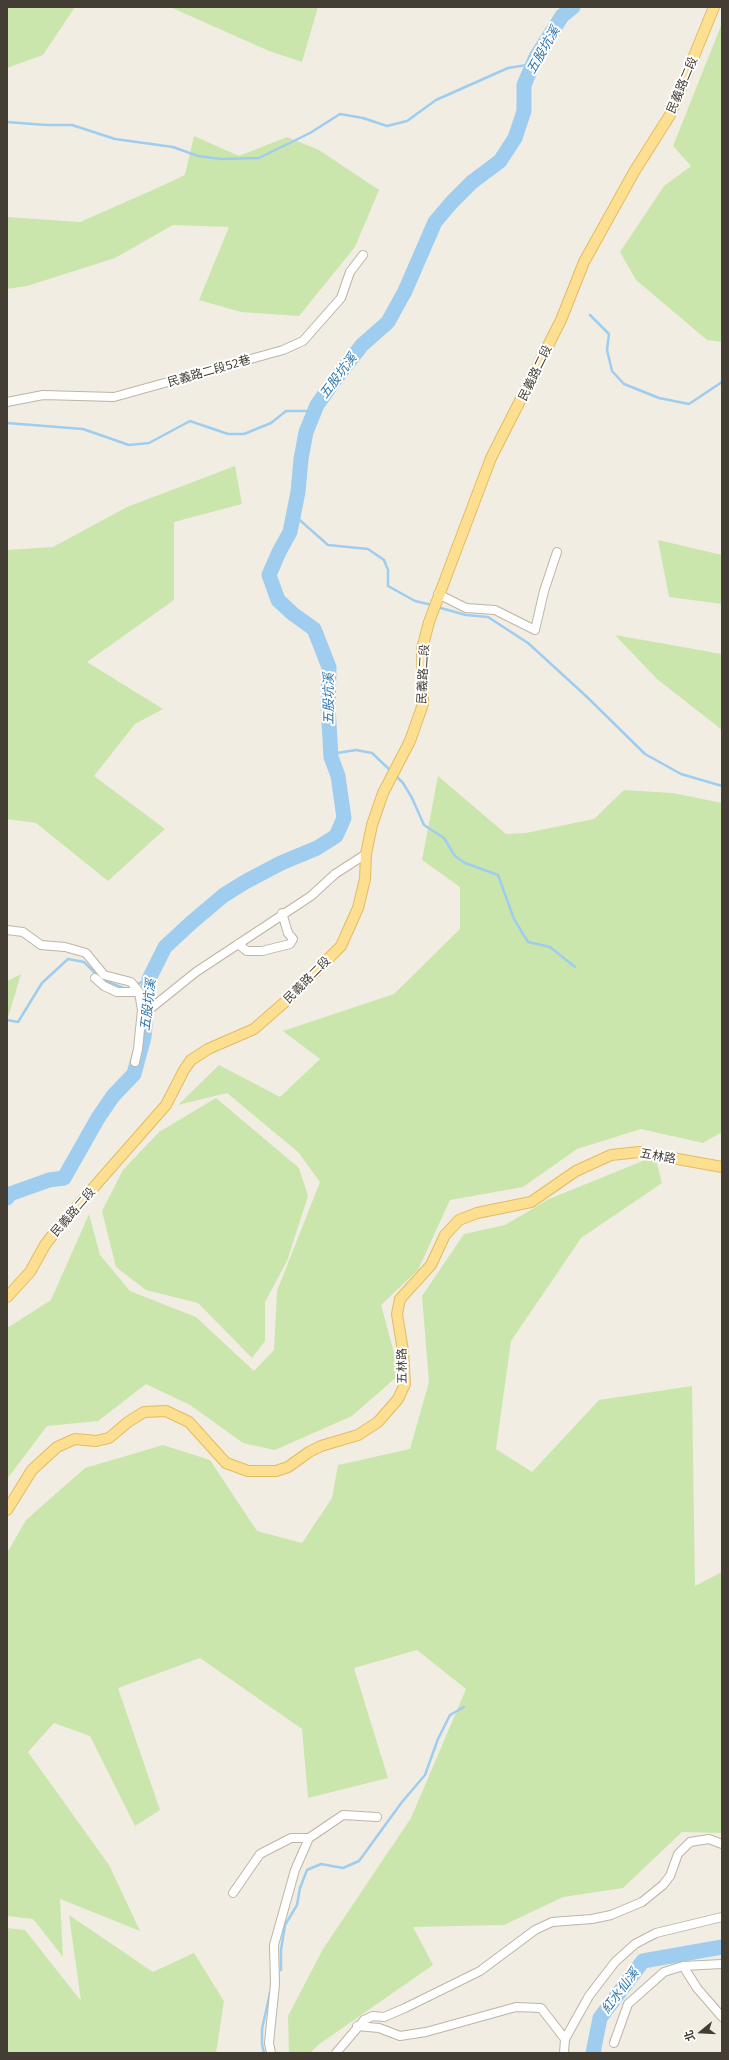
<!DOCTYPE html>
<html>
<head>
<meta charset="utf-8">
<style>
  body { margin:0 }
  #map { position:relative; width:729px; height:2060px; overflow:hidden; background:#f1ede3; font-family:Commissioner,"Noto Sans TC",sans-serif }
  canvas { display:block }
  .frame { position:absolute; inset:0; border:8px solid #433d34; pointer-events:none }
  .north { position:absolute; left:681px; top:2012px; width:40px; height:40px; -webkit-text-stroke:3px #fff; paint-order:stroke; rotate:252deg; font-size:11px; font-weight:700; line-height:16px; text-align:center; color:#433d34 }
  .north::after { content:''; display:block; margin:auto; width:14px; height:18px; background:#433d34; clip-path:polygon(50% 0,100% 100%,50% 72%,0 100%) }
</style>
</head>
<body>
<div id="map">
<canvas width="729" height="2060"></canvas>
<div class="frame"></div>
<div class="north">北</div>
</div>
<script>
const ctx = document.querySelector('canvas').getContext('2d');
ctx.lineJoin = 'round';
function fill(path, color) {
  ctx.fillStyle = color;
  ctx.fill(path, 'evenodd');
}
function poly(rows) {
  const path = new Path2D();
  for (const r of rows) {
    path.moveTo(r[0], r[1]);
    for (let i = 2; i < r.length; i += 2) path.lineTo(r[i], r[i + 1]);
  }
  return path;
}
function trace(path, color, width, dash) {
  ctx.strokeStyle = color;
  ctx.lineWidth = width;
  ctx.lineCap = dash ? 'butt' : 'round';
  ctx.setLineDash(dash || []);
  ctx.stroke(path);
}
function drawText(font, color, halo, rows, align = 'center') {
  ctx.font = font + ' Commissioner,"Noto Sans TC",sans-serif';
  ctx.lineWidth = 4;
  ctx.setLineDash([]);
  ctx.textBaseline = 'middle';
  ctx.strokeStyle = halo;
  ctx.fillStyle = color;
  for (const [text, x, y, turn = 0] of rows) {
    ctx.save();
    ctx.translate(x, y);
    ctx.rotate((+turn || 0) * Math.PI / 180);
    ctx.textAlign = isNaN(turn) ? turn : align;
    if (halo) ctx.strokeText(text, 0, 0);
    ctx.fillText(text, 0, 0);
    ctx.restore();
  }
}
const green = poly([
  [7,7,75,7,43,55,7,68],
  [170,7,318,7,302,62,269,51],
  [722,23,722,342,707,340,636,280,620,252,664,186,691,166,673,146],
  [194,136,239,156,287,137,319,150,379,190,355,247,299,316,241,312,199,300,229,227,173,225,115,258,27,286,7,289,7,217,80,222,155,189,185,175],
  [235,466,242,504,174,522,174,600,87,662,163,709,135,724,94,776,165,829,108,881,36,823,7,819,7,550,53,547,127,507],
  [658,540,722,555,722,604,669,597],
  [615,635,722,654,722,730,657,679],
  [438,776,506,834,526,833,594,819,624,790,673,793,722,803,722,1132,703,1143,641,1129,577,1149,523,1187,450,1200,418,1270,381,1305,400,1374,352,1416,275,1450,243,1443,190,1405,146,1384,98,1421,47,1426,7,1479,7,1328,51,1300,89,1214,100,1255,130,1291,196,1317,254,1371,274,1350,277,1291,320,1182,298,1152,227,1093,178,1105,219,1065,280,1097,320,1059,283,1031,394,994,460,929,460,887,422,860],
  [21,974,7,1021,7,981],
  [216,1098,299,1168,308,1196,287,1261,265,1302,265,1341,252,1358,198,1303,146,1290,116,1267,102,1211,123,1170,159,1132],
  [655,1156,662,1183,581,1238,511,1341,496,1449,532,1472,599,1400,692,1386,695,1586,722,1572,722,1833,682,1832,623,1888,563,1897,504,1925,413,1927,433,1965,318,2045,310,2053,289,2053,288,2016,323,1949,411,1818,466,1689,417,1650,354,1668,388,1778,308,1798,302,1729,200,1658,118,1688,160,1810,135,1826,90,1736,54,1723,28,1752,109,1865,140,1931,60,1899,63,1957,33,1919,7,1916,7,1553,26,1520,85,1468,163,1445,210,1460,257,1531,302,1543,332,1498,338,1465,410,1449,429,1382,422,1296,464,1234,505,1225,549,1199],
  [69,1915,153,1972,194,1953,224,2001,216,2053,7,2053,7,1928,25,1930,81,2001]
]);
const stream = poly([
  [7,122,46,125,72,125,115,139,173,147,198,156,221,159,259,158,310,133,340,114,363,118,387,126,407,121,436,100,508,68,533,64],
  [590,315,609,334,607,350,612,371,624,384,659,398,689,404,722,382],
  [7,423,83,429,129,445,149,443,190,421,228,434,244,434,271,423,286,411,314,411],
  [294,515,328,545,368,549,384,560,388,570,388,586,415,601,432,605],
  [437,607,466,615,488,617,528,643,586,696,645,754,681,774,722,786],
  [331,754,356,750,372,753,392,772],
  [395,775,403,783,412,798,424,825,444,838,455,856,465,863,498,875,514,919,528,942,550,947,575,967],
  [103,980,126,989,149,979],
  [7,1020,18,1022,42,983,68,959,84,962,99,977],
  [281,1970,281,1950,285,1925,297,1905,300,1888,307,1870,321,1864,343,1868,359,1861,402,1802,425,1775,438,1739,450,1715,464,1707],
  [264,2053,262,2044,262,2029,270,1993]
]);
const river = poly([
  [7,1198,10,1194,49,1180,64,1178,98,1118,113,1096,134,1074,144,1037,149,979,165,947,192,922,224,895,245,882,281,863,317,848,336,836,344,818,338,776,331,757,328,706,329,667,314,629,293,614,278,600,269,575,279,552,290,532,298,492,301,459,306,432,317,405,337,377,362,345,388,322,405,291,435,222,452,202,472,182,500,161,515,138,524,111,524,85,536,57,562,16,573,7],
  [593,2053,600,2018,643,1961,722,1947]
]);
const minor = poly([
  [7,402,43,395,114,397,283,350,303,341,341,298,350,272,363,255],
  [438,594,466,608,495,610,535,630,544,591,557,552],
  [7,930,23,932,41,945,65,947,86,953,104,975,131,982,139,992,142,1010,138,1049,135,1062],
  [238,944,247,951,262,951,290,944,293,939,288,933,282,913],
  [95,978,104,986,117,992,139,992],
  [142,1010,150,1009,196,972,311,896,335,874,366,854],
  [233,1893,260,1854,291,1838,309,1838],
  [683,1966,697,1988,722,2017],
  [357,2026,379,2028,400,2036,426,2032,516,2007,541,2008,565,2039,564,2053],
  [565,2039,589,1996,615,1962,635,1944,656,1933,722,1917],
  [614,2043,628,2004,664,1972,683,1966,722,1964],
  [271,2053,269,2043,275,1984,274,1945,295,1870,309,1838,343,1815,377,1817],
  [336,2053,364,2020,373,2016,384,2017,405,2008,480,1971,535,1930,552,1922,592,1919,611,1915,642,1902,663,1885,670,1876,678,1854,690,1842,709,1839,722,1844]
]);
const major = poly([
  [7,1297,30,1272,45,1245,58,1228,166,1105,184,1070,191,1060,208,1049,254,1029,286,1001,341,946,358,908,365,879,366,854,372,825,383,793,410,741,423,704,422,649,429,622,491,458,561,320,584,262,634,172,670,115,714,7],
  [7,1510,32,1470,57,1447,75,1439,96,1441,109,1438,128,1422,144,1412,166,1411,189,1422,226,1463,248,1471,276,1471,288,1467,309,1452,321,1446,358,1435,378,1422,398,1399,405,1384,403,1351,397,1314,400,1299,431,1265,445,1235,459,1220,477,1213,531,1202,576,1171,611,1155,639,1152,722,1167]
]);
const streetNames = [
  ["民義路二段",682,85,-67],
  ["民義路二段52巷",209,371,-16],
  ["民義路二段",535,373,-64],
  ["民義路二段",423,674,-87],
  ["民義路二段",307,980,-45],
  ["五林路",658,1156,10],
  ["民義路二段",73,1212,-49],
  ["五林路",402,1366,-91]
];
const waterNames = [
  ["五股坑溪",543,50,-60],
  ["五股坑溪",338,376,-53],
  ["五股坑溪",329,699,-90],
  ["五股坑溪",148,1005,-83],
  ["紅水仙溪",620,1991,-53]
];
fill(green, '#cbe6ac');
trace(stream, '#9fcdef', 2.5);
trace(river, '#9fcdef', 15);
trace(minor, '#bdb5a6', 10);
trace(major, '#e2bc61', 12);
trace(minor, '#fff', 8);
trace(major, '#fddf91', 10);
drawText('12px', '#433d34', '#fff', streetNames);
drawText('italic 13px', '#2e76ad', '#fff', waterNames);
</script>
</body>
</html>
